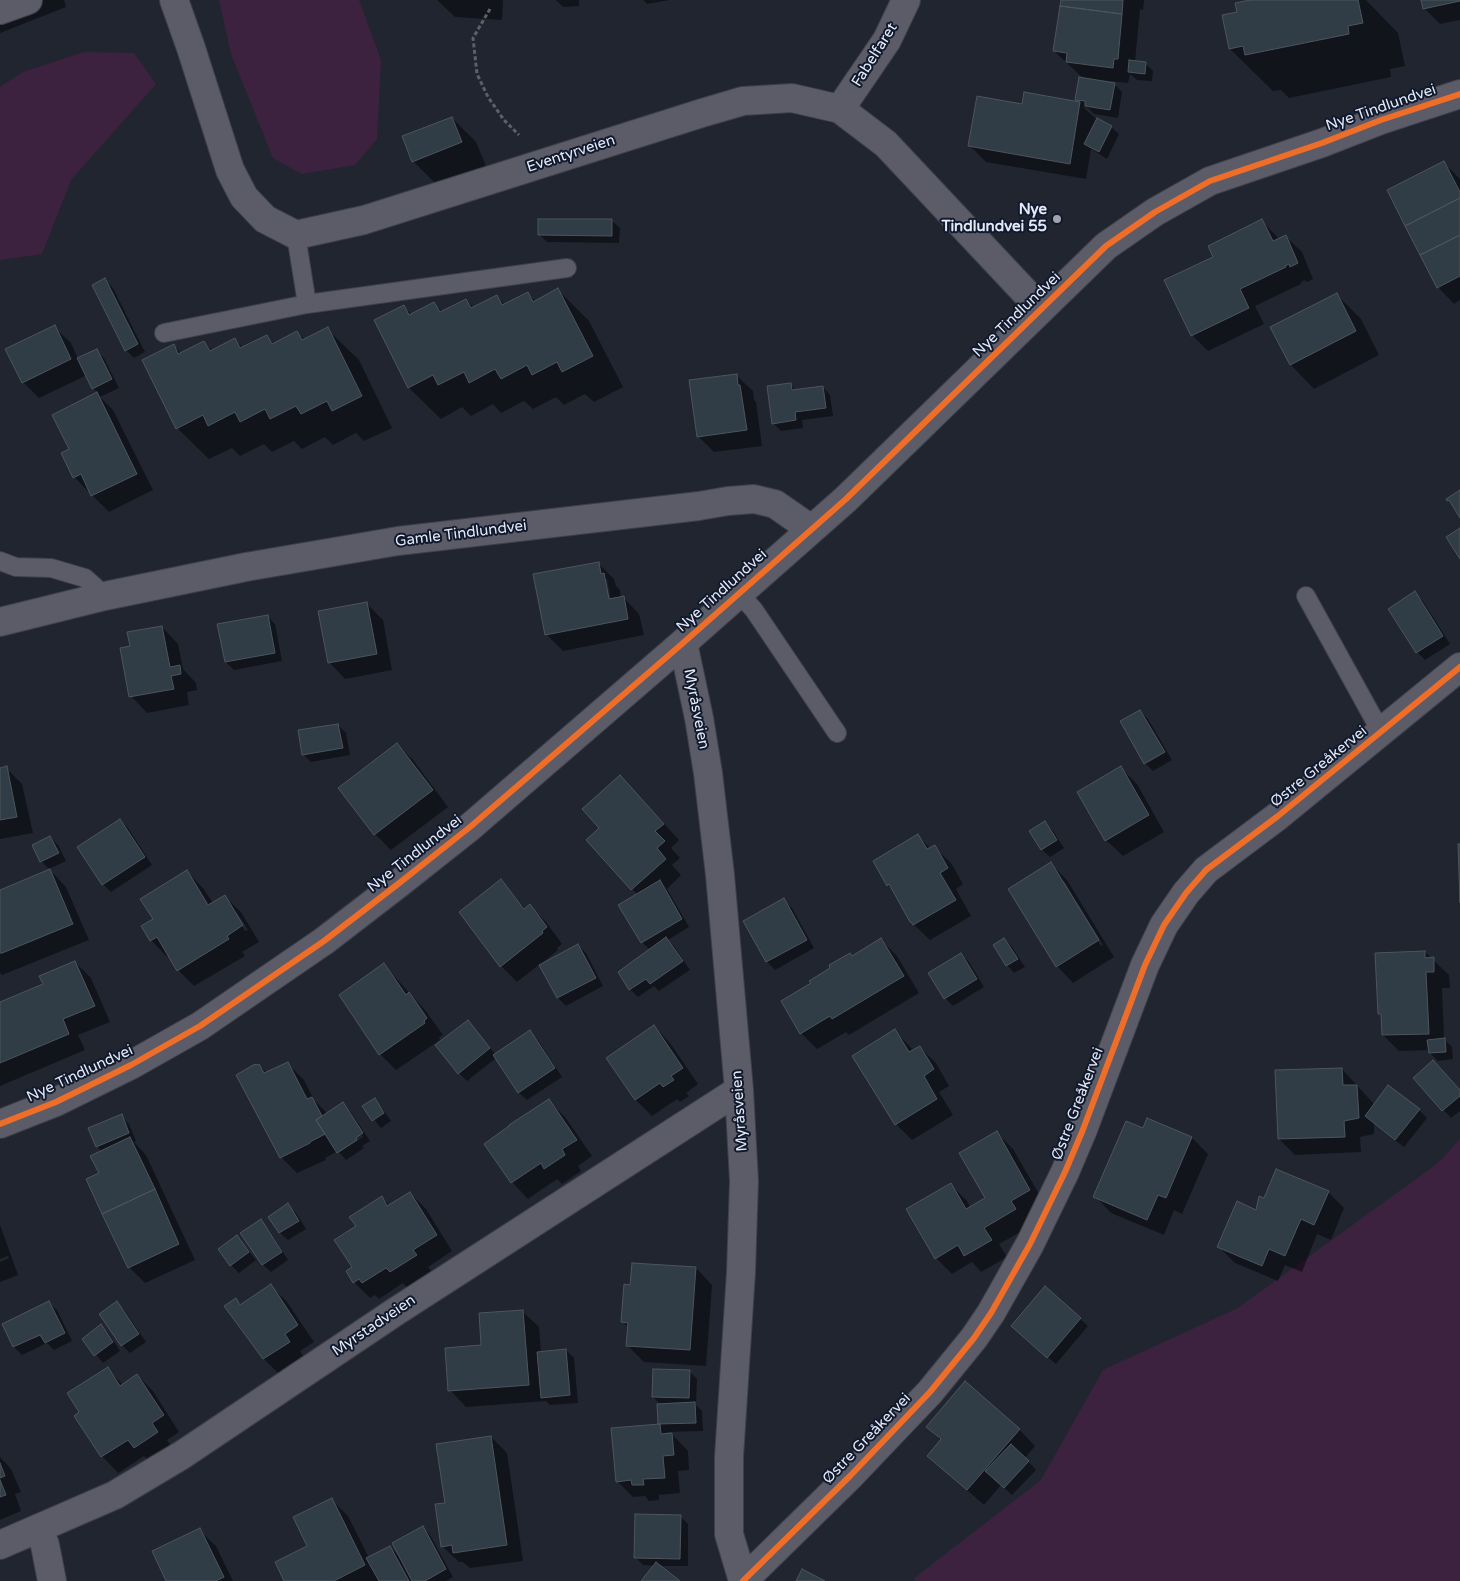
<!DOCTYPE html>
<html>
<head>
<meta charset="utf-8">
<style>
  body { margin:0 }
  canvas { display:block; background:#202530 }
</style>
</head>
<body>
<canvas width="1460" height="1581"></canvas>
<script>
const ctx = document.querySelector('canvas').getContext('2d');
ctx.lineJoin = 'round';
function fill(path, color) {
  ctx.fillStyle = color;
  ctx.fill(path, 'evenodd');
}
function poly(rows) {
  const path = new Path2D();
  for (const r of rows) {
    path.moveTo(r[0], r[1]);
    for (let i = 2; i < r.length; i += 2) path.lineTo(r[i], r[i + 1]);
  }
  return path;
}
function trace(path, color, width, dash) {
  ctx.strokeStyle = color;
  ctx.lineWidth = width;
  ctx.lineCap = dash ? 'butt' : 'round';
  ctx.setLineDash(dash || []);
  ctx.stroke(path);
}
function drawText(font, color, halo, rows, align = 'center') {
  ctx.font = font + ' "Varela Round",sans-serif';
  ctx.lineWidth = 4;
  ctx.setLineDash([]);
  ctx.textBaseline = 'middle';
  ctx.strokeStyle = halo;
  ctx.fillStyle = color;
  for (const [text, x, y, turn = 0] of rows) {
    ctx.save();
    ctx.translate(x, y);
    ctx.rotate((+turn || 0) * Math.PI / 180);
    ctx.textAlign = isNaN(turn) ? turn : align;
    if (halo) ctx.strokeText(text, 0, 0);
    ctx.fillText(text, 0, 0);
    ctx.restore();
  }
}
const green = poly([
  [219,0,359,0,381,60,377,139,355,165,302,174,273,158,231,54],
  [84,52,134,53,156,84,71,180,42,254,0,260,0,87,23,72],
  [1460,1139,1460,1581,918,1581,913,1579,1041,1480,1103,1370,1238,1308,1438,1163]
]);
const shadow = poly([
  [0,0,64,0,66,7,0,33],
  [437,0,503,0,502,20,455,17],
  [556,0,579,0,579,6,563,7],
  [643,0,670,0,647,4],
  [1062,0,1144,0,1143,10,1140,9,1135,62,1145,63,1153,71,1152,81,1137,80,1130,74,1128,83,1099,80,1099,82,1114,84,1122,92,1118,118,1094,114,1088,108,1083,107,1097,120,1111,127,1119,134,1107,159,1091,149,1086,179,986,162,970,146,1023,105,1025,94,1081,103,1077,99,1085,80,1054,51],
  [1257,0,1366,0,1398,33,1405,66,1390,69,1391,77,1289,98,1281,90,1273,91,1230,49,1238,12],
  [1422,0,1460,0,1460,20,1440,24,1424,8],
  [452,118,476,142,486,166,437,185,413,161],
  [1444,163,1460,179,1460,300,1454,304,1438,287],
  [612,221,620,228,619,243,547,242,539,234],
  [1262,221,1279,239,1285,236,1302,252,1313,279,1307,282,1305,280,1301,282,1301,284,1255,306,1264,324,1208,351,1192,335,1214,257],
  [105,280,113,288,145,352,134,358,126,350],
  [558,290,589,321,623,387,594,402,585,394,564,405,556,397,533,409,524,401,501,413,493,404,471,416,462,407,441,419,409,388,376,321,404,307,412,315,434,304,443,312,466,300,474,308,497,297,505,305,527,293,536,302],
  [1337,295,1361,319,1379,355,1314,389,1291,365],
  [54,327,71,343,78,359,96,350,104,358,119,388,100,397,113,410,153,490,109,512,74,477,70,450,53,415,98,393,93,388,87,375,39,398,23,382],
  [327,329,359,360,392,428,364,441,356,433,333,445,325,437,302,449,294,441,272,452,264,444,240,456,232,448,209,459,177,428,174,346,182,354,204,343,213,351,235,340,243,348,266,336,274,344,297,333,305,340],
  [736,375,753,391,754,400,756,402,762,446,714,452,698,436],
  [790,384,797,391,823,387,830,395,833,416,802,420,803,428,781,431,773,423],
  [598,563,614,579,616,586,620,590,621,598,623,597,639,614,644,635,563,651,547,635],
  [604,579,607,579,612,605,609,605],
  [1415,593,1423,601,1450,644,1425,660,1417,652],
  [367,604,383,620,392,670,345,679,329,662],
  [267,616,275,624,282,661,234,670,226,662,219,625],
  [162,627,178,644,183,669,196,683,197,690,187,692,189,705,147,713,131,696,131,647],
  [1140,711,1148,719,1172,760,1153,771,1145,763],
  [338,725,346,733,350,755,311,762,303,754],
  [397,744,413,760,448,807,391,850,375,834],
  [6,768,22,784,33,833,0,839,0,769],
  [1121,768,1137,784,1164,832,1123,856,1106,840],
  [636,793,679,840,671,848,680,858,672,865,681,875,667,889,689,927,668,940,674,946,690,970,659,991,654,986,638,997,630,989,619,972,650,950,642,942,620,905,638,895,632,889],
  [120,820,128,828,152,865,111,892,103,884],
  [1045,823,1053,831,1064,848,1050,857,1042,850,1031,832],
  [918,836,931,849,934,847,951,863,963,884,956,889,971,916,930,940,911,922,894,891,888,885],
  [50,837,58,845,66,861,49,869,41,861],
  [1051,864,1067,880,1114,957,1073,983,1057,966,1009,889],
  [1061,881,1064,881,1103,945,1101,946],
  [50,870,66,887,89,940,2,975,0,973,0,891],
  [187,872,203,888,213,903,224,896,241,912,259,942,242,952,245,956,194,986,178,970,169,955,167,957,151,940,143,927,154,920],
  [234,913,237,913,248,930,245,931],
  [501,881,526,909,530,906,546,922,562,944,557,948,558,950,541,964,541,965,578,945,586,953,603,986,566,1006,558,998,540,964,517,982,501,966],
  [784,900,792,908,814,948,775,970,767,962,745,922],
  [1004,939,1012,947,1025,967,1014,973,1007,965],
  [881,940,897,956,919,993,849,1035,846,1032,817,1049,801,1033,852,957],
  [1425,952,1449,975,1450,988,1442,988,1444,1039,1452,1047,1453,1059,1438,1061,1430,1053,1430,1050,1399,1051,1383,1035,1383,1017,1379,1014],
  [961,954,969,962,984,987,953,1006,945,998,930,973],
  [75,962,91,978,110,1022,78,1035,85,1050,0,1086,0,1003,44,984],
  [384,965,425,1010,443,1035,439,1037,440,1040,396,1070,380,1054],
  [654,1026,670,1043,698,1084,686,1093,689,1096,680,1102,677,1099,652,1116,636,1100,607,1058],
  [475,1030,496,1055,530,1032,538,1040,562,1077,527,1100,519,1093,496,1058,467,1081,459,1073],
  [895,1031,914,1051,920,1047,936,1063,949,1086,939,1092,953,1115,912,1140,896,1124],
  [288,1064,304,1080,314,1100,328,1114,342,1104,350,1111,370,1141,362,1146,364,1148,346,1160,338,1151,325,1158,326,1160,297,1173,281,1157,259,1065,267,1073],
  [362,1135,363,1137,340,1152,340,1149],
  [1342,1069,1373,1103,1373,1107,1419,1110,1427,1118,1404,1147,1374,1124,1374,1134,1360,1137,1361,1152,1295,1155,1279,1139],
  [1415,1078,1460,1091,1460,1111,1451,1118],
  [374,1100,382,1108,391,1121,381,1128,364,1107],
  [549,1101,565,1117,592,1156,578,1166,581,1171,562,1184,557,1179,528,1199,512,1182,486,1144],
  [121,1116,129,1124,136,1141,134,1142,146,1155,195,1260,145,1283,129,1267,102,1152,97,1146],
  [1148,1119,1192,1138,1208,1154,1182,1214,1174,1210,1164,1235,1111,1213,1095,1196,1143,1130],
  [997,1133,1013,1149,1046,1206,1026,1218,1031,1226,999,1244,1007,1257,981,1272,972,1262,952,1274,936,1258,951,1185,967,1201,970,1207,986,1198],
  [1328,1192,1344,1208,1331,1240,1317,1234,1302,1272,1285,1265,1278,1281,1235,1263,1219,1247,1257,1211,1264,1200],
  [410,1193,426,1209,452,1251,428,1267,432,1272,407,1288,403,1283,379,1299,375,1295,370,1298,354,1282,347,1271,353,1267,358,1227,382,1198,390,1206],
  [288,1205,296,1213,306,1229,288,1240,280,1233,270,1217],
  [260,1221,268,1229,288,1260,271,1272,263,1265],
  [0,1225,18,1275,0,1282,0,1262,9,1258,8,1256,0,1259],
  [237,1237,256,1260,239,1273,231,1265],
  [696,1268,712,1285,706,1366,644,1362,627,1345,629,1328,623,1322,632,1286],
  [271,1286,287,1302,314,1342,300,1351,305,1359,280,1375,264,1359,225,1307,236,1300,241,1305],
  [1045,1288,1088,1326,1056,1364,1020,1334],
  [49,1303,57,1310,72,1341,54,1350,47,1343,22,1355,14,1347,4,1325],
  [117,1303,125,1311,146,1342,130,1353,122,1345,101,1314],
  [522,1311,539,1327,541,1353,566,1350,574,1358,578,1403,550,1405,546,1401,466,1407,450,1390,482,1346],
  [101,1326,109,1334,120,1351,103,1363,83,1339],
  [108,1369,123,1385,137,1375,153,1391,179,1432,167,1440,173,1449,151,1463,144,1456,118,1473,102,1456,81,1413],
  [689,1371,697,1379,696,1405,702,1411,703,1431,666,1432,669,1435,672,1434,688,1451,689,1470,678,1471,680,1493,659,1495,659,1500,649,1501,645,1496,633,1497,617,1481,613,1430,660,1425,659,1424,661,1405,653,1397],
  [927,1427,1019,1429,1035,1446,1025,1458,1036,1470,1012,1495,1001,1485,984,1505,929,1456,941,1441],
  [491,1437,507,1453,523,1561,470,1568,463,1562,459,1562,442,1546,447,1504],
  [0,1457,11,1469,21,1492,15,1494,21,1511,0,1520],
  [332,1500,348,1516,369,1558,390,1547,401,1558,423,1527,430,1535,453,1577,446,1581,285,1581,309,1546],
  [680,1516,688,1524,688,1566,658,1566,678,1581,643,1581,655,1566,643,1565,635,1557],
  [199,1530,216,1546,233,1581,167,1581]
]);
const building = poly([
  [1061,0,1123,0,1122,14,1060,6,1061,0],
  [1250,0,1358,0,1363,23,1348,26,1349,34,1245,55,1243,46,1229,49,1222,15,1237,12,1235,3,1250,0],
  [1421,0,1460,0,1460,1,1423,9,1421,0],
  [1060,6,1122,14,1118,59,1114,59,1113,68,1066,62,1067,53,1053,51,1060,6],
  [1129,60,1146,62,1145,74,1128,72,1129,60],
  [1079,77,1115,83,1110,110,1085,106,1085,101,1075,100,1079,77],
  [1024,92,1080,102,1070,164,968,146,977,96,1022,104,1024,92],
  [452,117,462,142,412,162,402,136,452,117],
  [1097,118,1112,126,1099,152,1084,144,1097,118],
  [1444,161,1460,192,1460,198,1405,226,1387,190,1444,161],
  [1460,198,1460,235,1420,255,1405,226,1460,198],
  [538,219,612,219,612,236,538,235,538,219],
  [1262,219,1273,241,1286,235,1298,263,1290,267,1289,264,1285,266,1286,267,1240,289,1249,308,1191,336,1164,280,1213,257,1208,246,1262,219],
  [1460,235,1460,276,1437,288,1420,255,1460,235],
  [105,278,138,344,125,351,92,285,105,278],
  [558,288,593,356,562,372,557,362,532,375,527,365,501,379,495,369,469,383,464,372,438,385,433,375,408,388,374,320,404,305,409,315,434,302,440,312,466,299,471,308,497,295,502,305,528,292,533,302,558,288],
  [1337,293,1356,331,1290,365,1270,327,1337,293],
  [55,325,71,359,22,383,5,349,55,325],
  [328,327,362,396,332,411,327,401,301,414,296,406,270,419,265,409,240,422,235,412,208,426,203,415,176,429,142,360,174,344,178,354,204,341,210,351,235,338,240,348,267,335,272,344,297,331,302,340,328,327],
  [97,349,112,379,92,389,77,358,97,349],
  [737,374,738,385,740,385,747,430,697,437,689,380,737,374],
  [791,383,792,390,823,386,826,408,795,412,796,420,772,424,767,386,791,383],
  [97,392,137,474,91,496,81,474,73,478,61,453,69,449,52,415,97,392],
  [1460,490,1460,518,1449,500,1447,501,1446,499,1460,490],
  [1460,528,1460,559,1446,537,1460,528],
  [599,562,601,574,604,573,609,599,624,596,628,619,545,635,533,574,599,562],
  [1415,591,1443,636,1416,653,1388,609,1415,591],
  [367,602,377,654,328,663,318,611,367,602],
  [268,615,275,653,225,662,217,624,268,615],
  [162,626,170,667,180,665,181,674,171,676,174,689,129,697,120,648,130,646,127,632,162,626],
  [1140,710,1165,752,1144,764,1120,721,1140,710],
  [338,724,343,748,302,755,298,730,338,724],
  [397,743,433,790,374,835,338,788,397,743],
  [7,766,17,817,0,820,0,768,7,766],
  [1121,766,1149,815,1105,841,1077,792,1121,766],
  [620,775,664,824,655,831,665,841,657,848,666,859,631,890,586,840,599,828,582,809,620,775],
  [120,819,145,857,102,885,77,847,120,819],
  [1045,821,1057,840,1041,850,1029,831,1045,821],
  [918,834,927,849,935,845,948,868,940,873,956,900,913,925,911,922,910,922,889,884,887,886,873,861,918,834],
  [50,836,59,853,40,862,32,845,50,836],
  [1458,844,1460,844,1460,903,1458,844],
  [1051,862,1099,940,1056,967,1008,889,1051,862],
  [50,869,73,924,2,953,0,953,0,890,50,869],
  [187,870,208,905,225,895,243,925,227,936,229,939,177,971,157,937,150,941,141,926,153,919,140,899,187,870],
  [501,879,524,909,530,904,547,927,542,931,543,933,500,967,459,912,501,879],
  [660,880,682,919,641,943,618,905,660,880],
  [784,898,807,940,766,962,743,921,784,898],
  [666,937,683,961,650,984,646,979,629,990,618,972,666,937],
  [881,938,904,976,832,1019,830,1016,800,1034,781,1001,811,983,809,981,830,968,829,965,850,953,852,956,881,938],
  [1004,938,1018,959,1006,966,993,945,1004,938],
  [578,944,596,978,557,998,539,965,578,944],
  [1425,951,1425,958,1434,957,1434,972,1426,972,1429,1034,1382,1035,1381,1014,1378,1014,1375,953,1425,951],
  [961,953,977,979,944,999,928,973,961,953],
  [75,961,95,1006,63,1019,69,1034,0,1063,0,1002,43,984,39,976,75,961],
  [384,963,406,995,409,992,427,1018,424,1021,425,1023,379,1055,339,995,384,963],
  [468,1020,490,1048,458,1074,435,1045,468,1020],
  [654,1025,683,1068,671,1076,674,1080,663,1087,660,1083,635,1100,606,1058,654,1025],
  [895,1029,909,1052,920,1046,934,1069,924,1076,937,1099,895,1125,852,1056,895,1029],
  [530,1030,555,1068,518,1093,493,1055,530,1030],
  [1445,1038,1446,1052,1429,1053,1427,1040,1445,1038],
  [1433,1060,1460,1090,1460,1096,1442,1111,1413,1078,1433,1060],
  [288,1062,307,1099,312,1097,322,1116,316,1120,325,1134,310,1142,310,1143,280,1158,236,1075,255,1064,256,1065,259,1064,264,1073,288,1062],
  [1342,1068,1343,1085,1357,1085,1359,1118,1344,1121,1345,1137,1278,1139,1275,1070,1342,1068],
  [1388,1085,1420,1109,1395,1140,1365,1116,1388,1085],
  [375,1098,384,1113,372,1121,362,1106,375,1098],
  [549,1099,577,1140,562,1149,565,1155,544,1169,541,1163,511,1183,484,1144,509,1126,509,1125,549,1099],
  [343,1102,363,1133,356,1138,357,1140,337,1153,316,1120,343,1102],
  [122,1114,129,1133,96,1147,88,1128,122,1114],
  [1147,1118,1192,1137,1166,1198,1158,1195,1147,1220,1093,1197,1126,1121,1143,1128,1147,1118],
  [997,1131,1030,1190,1011,1201,1016,1209,984,1228,992,1240,964,1256,958,1245,935,1259,906,1209,951,1183,966,1209,985,1198,959,1153,997,1131],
  [130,1137,155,1189,102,1214,86,1179,99,1173,90,1156,130,1137],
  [1276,1169,1329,1191,1314,1225,1301,1219,1285,1256,1269,1249,1262,1266,1217,1247,1237,1201,1256,1210,1259,1196,1264,1198,1276,1169],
  [155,1189,179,1244,128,1268,102,1214,155,1189],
  [410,1192,437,1235,413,1250,417,1255,390,1272,386,1268,362,1283,359,1279,353,1283,346,1271,352,1267,334,1240,356,1226,349,1217,382,1196,387,1206,410,1192],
  [288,1203,299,1221,279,1233,268,1217,288,1203],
  [261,1219,282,1252,262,1265,240,1233,261,1219],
  [237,1235,249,1252,230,1266,218,1249,237,1235],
  [632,1263,696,1267,690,1350,626,1346,628,1323,621,1322,624,1284,630,1285,632,1263],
  [271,1284,298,1325,285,1334,290,1342,263,1359,224,1306,236,1298,240,1305,271,1284],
  [1045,1286,1081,1318,1047,1358,1011,1326,1045,1286],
  [49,1301,65,1333,45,1343,40,1335,13,1347,2,1324,49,1301],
  [117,1301,139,1334,121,1346,99,1314,117,1301],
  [523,1310,529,1385,448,1391,445,1348,481,1345,479,1313,523,1310],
  [101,1324,113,1342,94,1356,82,1339,101,1324],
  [566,1349,570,1395,541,1398,537,1352,566,1349],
  [108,1367,120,1386,137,1374,164,1415,152,1423,158,1432,134,1448,128,1440,101,1457,74,1416,79,1412,67,1393,108,1367],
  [653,1369,690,1370,689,1398,652,1397,653,1369],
  [965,1381,1020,1429,967,1490,927,1456,941,1439,926,1427,965,1381],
  [695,1402,696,1423,658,1424,657,1404,695,1402],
  [660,1424,661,1434,672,1433,674,1455,663,1456,665,1478,643,1479,644,1485,632,1485,631,1480,616,1482,611,1428,660,1424],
  [491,1436,507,1545,453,1553,452,1545,441,1547,435,1504,445,1503,436,1444,491,1436],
  [1011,1444,1029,1461,1004,1488,985,1471,1011,1444],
  [0,1463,5,1476,0,1478,0,1463],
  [0,1480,6,1495,0,1497,0,1480],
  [332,1498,365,1565,334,1581,284,1581,275,1562,307,1546,293,1517,332,1498],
  [635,1514,681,1515,680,1559,634,1558,635,1514],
  [423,1526,446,1569,425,1581,412,1581,392,1543,423,1526],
  [200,1528,224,1577,216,1581,166,1581,152,1551,200,1528],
  [390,1546,409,1581,379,1581,366,1558,390,1546],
  [656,1562,680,1581,641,1581,656,1562],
  [802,1569,825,1581,796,1581,802,1569]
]);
const path = poly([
  [490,9,473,38,477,74,488,97,504,120,519,135]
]);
const lane = poly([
  [296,235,307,304],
  [164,333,307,304,567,268],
  [0,561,16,567,51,568,85,578,105,596],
  [739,593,754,610,837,733],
  [1306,596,1381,732]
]);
const street = poly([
  [174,0,191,48,230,170,244,197,265,219,296,235,364,220,702,113,743,101,792,98,840,109,886,144,1041,309],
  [0,10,28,0],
  [840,109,887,40,906,0],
  [0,622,105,596,246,567,398,541,699,506,728,501,754,499,775,504,811,529],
  [683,643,699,718,708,773,720,875,739,1090,744,1181,741,1272,729,1457,729,1534,743,1581],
  [0,1124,56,1102,131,1065,200,1026,324,941,398,884,470,827,683,643,846,499,1106,246,1155,212,1210,181,1322,143,1381,120,1460,94],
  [39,1529,45,1545,52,1581],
  [0,1545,115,1495,182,1455,395,1312,739,1090],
  [743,1581,850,1476,930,1392,974,1338,991,1313,1030,1244,1065,1172,1082,1132,1145,965,1164,925,1186,893,1206,870,1278,816,1460,667]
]);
const cycleway = poly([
  [0,1124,56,1102,131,1065,200,1026,324,941,398,884,470,827,683,643,846,499,1106,246,1155,212,1210,181,1322,143,1381,120,1460,94],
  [743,1581,850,1476,930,1392,974,1338,991,1313,1030,1244,1065,1172,1082,1132,1145,965,1164,925,1186,893,1206,870,1278,816,1460,667]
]);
const markers = [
  [1057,219,5,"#9fa4b1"]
];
const streetNames = [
  ["Fabelfaret",875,55,-58],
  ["Nye Tindlundvei",1381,108,-19],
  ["Eventyrveien",571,154,-18],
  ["Nye Tindlundvei",1017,315,-44],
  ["Gamle Tindlundvei",461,534,-7],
  ["Nye Tindlundvei",722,591,-42],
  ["Myråsveien",696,709,79],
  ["Østre Greåkervei",1319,767,-39],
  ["Nye Tindlundvei",415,854,-38],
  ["Nye Tindlundvei",80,1074,-25],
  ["Østre Greåkervei",1078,1104,-69],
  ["Myråsveien",740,1111,-94],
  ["Myrstadveien",374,1326,-34],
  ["Østre Greåkervei",867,1439,-46]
];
const poiNames = [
  ["Nye",1047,210],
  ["Tindlundvei 55",1047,227]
];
fill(green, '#3c223e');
fill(shadow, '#0007');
fill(building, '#303d47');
trace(building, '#4d545c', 1);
trace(lane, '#3d414a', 20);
trace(street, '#3d414a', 30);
trace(path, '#5e5f69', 3, [4, 2.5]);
trace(lane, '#5c5b68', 18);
trace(street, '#5c5b68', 28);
trace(cycleway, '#ee6e29', 6);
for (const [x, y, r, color] of markers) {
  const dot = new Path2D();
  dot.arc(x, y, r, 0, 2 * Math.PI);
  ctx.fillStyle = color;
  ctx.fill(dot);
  trace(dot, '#11192c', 2);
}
drawText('15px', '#e3e9f7', '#11192c', streetNames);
drawText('bold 15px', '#e3e9f7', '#11192c', poiNames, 'right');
</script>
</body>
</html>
